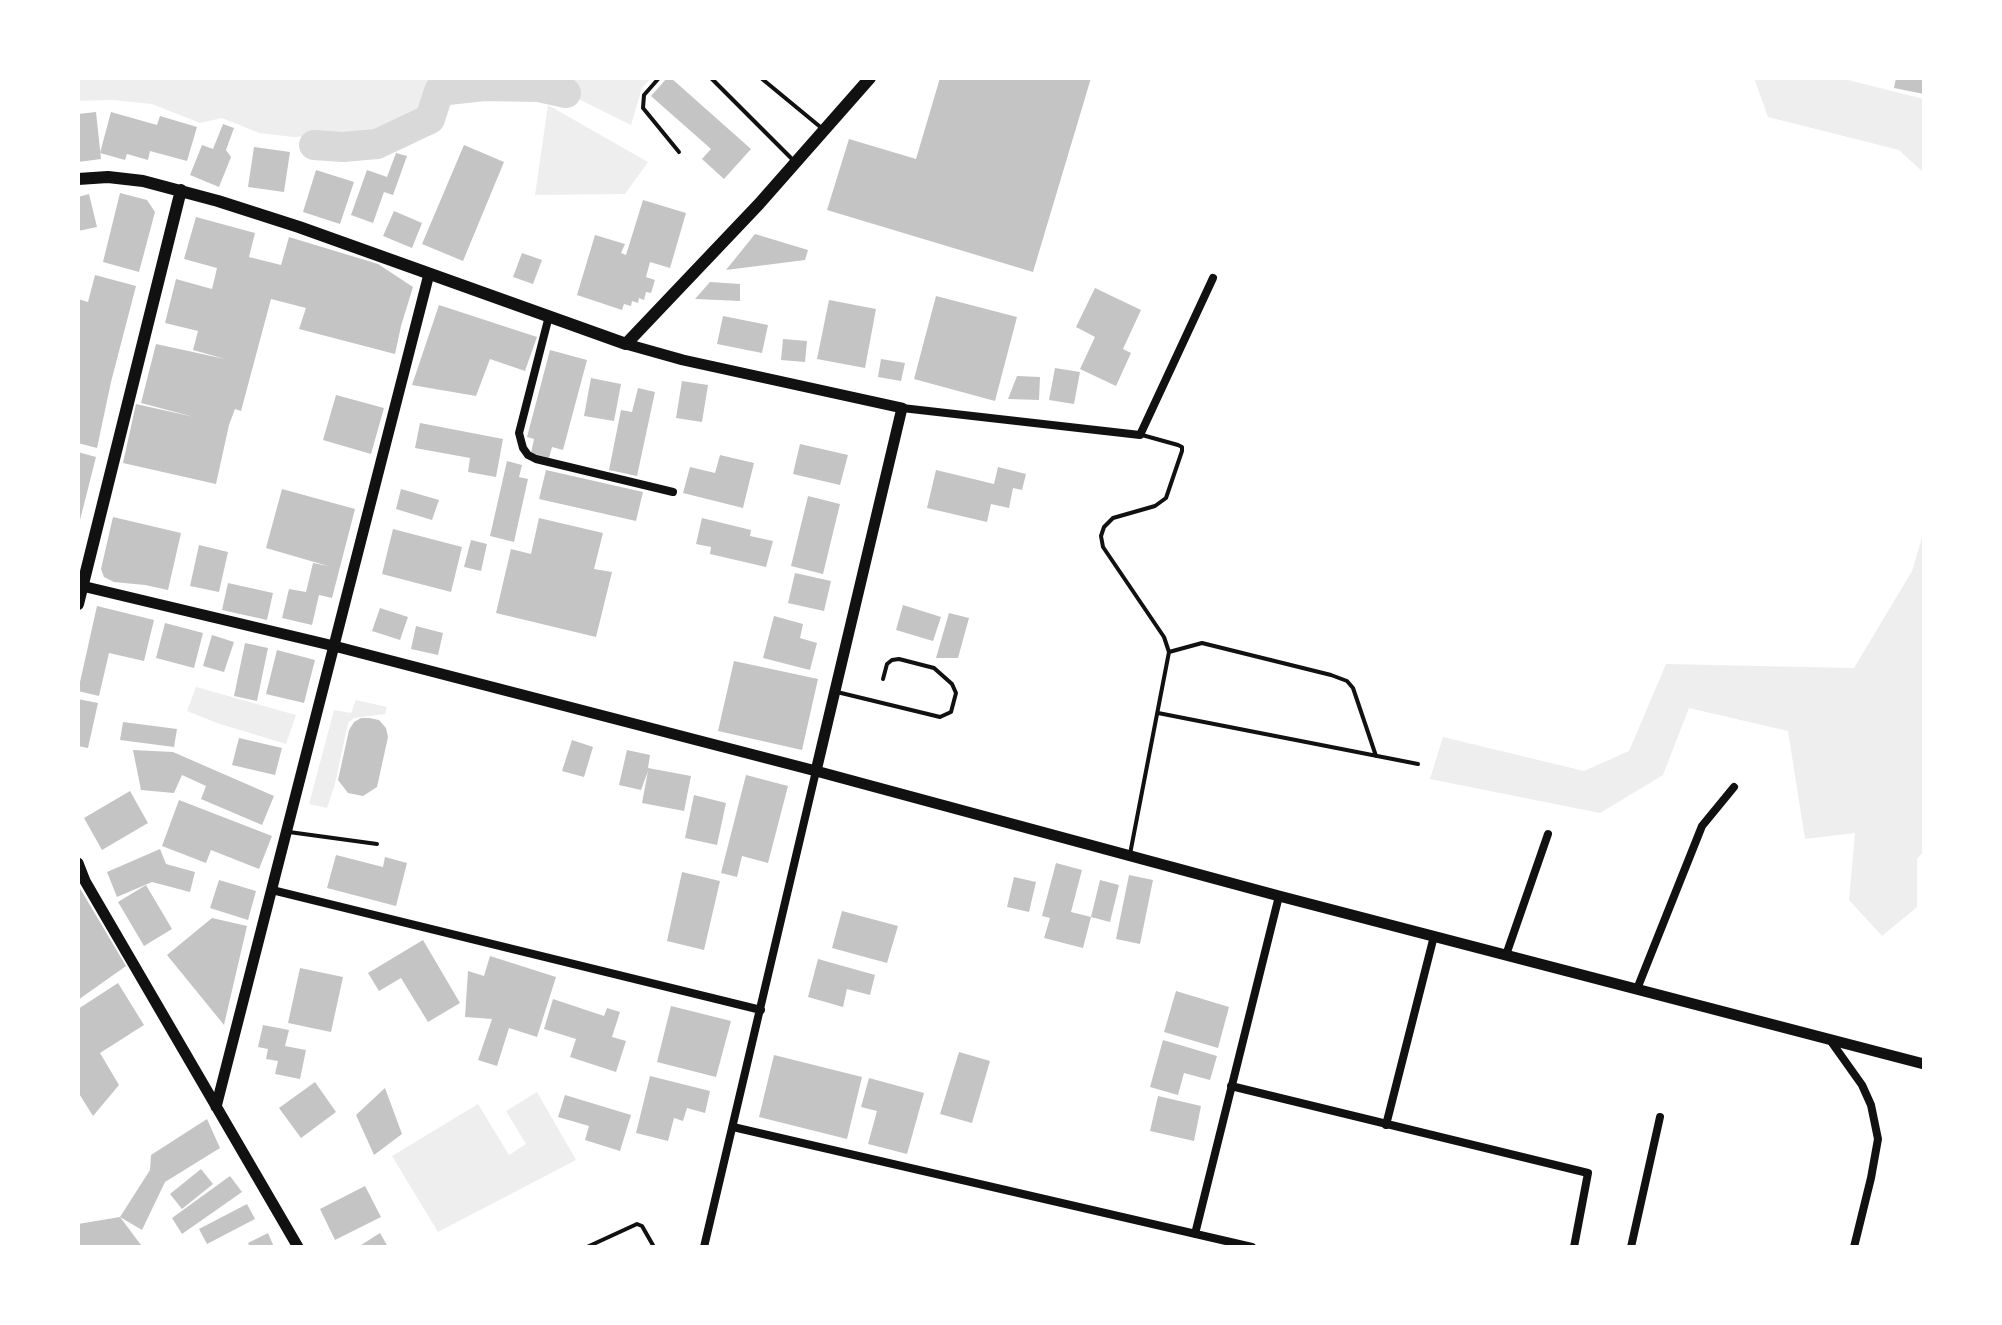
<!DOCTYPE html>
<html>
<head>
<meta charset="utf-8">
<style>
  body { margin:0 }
  #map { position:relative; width:2002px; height:1325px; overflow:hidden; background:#fff; font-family:"Public Sans",sans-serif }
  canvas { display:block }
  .frame { position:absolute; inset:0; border:80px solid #fff; pointer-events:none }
</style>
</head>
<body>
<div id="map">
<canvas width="2002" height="1325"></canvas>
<div class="frame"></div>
</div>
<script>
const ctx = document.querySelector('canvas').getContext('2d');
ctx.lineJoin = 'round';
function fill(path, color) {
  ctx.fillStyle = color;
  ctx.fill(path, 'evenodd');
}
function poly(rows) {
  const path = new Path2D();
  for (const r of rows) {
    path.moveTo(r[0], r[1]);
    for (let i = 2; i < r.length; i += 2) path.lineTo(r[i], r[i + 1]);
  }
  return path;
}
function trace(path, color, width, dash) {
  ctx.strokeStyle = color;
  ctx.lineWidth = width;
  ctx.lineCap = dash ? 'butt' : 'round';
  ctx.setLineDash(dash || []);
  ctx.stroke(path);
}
const green = poly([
  [78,78,437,78,427,85,421,108,380,132,293,137,259,133,222,118,200,123,152,104,112,100,78,101],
  [536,78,651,78,642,88,631,125,566,93,536,81],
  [1754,78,1840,78,1924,99,1924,173,1899,150,1768,117],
  [548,105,648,162,625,194,535,195],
  [1924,531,1924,851,1917,859,1917,907,1882,936,1849,900,1855,833,1805,839,1788,731,1689,708,1663,775,1600,813,1430,779,1443,737,1584,771,1629,751,1666,664,1854,668,1912,571],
  [196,687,296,715,286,744,217,723,187,711],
  [356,700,387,707,385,714,354,718,348,723,335,784,327,808,309,804,334,710,351,713],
  [537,1092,576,1160,438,1232,392,1156,478,1104,509,1155,526,1144,506,1111]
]);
const river = poly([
  [314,145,343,147,377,144,430,119,439,91,484,86,539,87,566,93]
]);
const building = poly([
  [667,78,671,78,751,149,724,179,702,159,711,149,651,96],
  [940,78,1091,78,1033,272,827,210,849,139,916,159],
  [1896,78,1924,78,1924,94,1894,88],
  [96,112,101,159,78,162,78,114],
  [111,112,157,125,160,116,197,127,187,161,150,151,148,160,127,154,125,160,100,153],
  [223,124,234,128,226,150,231,157,219,187,190,175,202,145,213,149],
  [464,145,504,162,463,261,422,244],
  [254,147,290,152,284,192,248,187],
  [396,153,407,156,393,195,384,192,373,223,351,215,367,170,387,177],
  [316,170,354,182,340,224,303,212],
  [120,193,147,200,155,212,139,272,103,262],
  [89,194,97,227,78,231,78,197],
  [643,200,686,213,670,268,650,262,646,277,655,280,651,293,646,292,644,300,639,298,638,303,632,301,631,306,624,304,622,310,577,295,595,235,625,244,621,253,626,255],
  [394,211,422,223,412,248,383,236],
  [196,217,255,233,249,257,281,265,289,237,378,264,413,287,401,326,395,354,299,329,306,308,271,299,241,411,235,409,229,425,216,484,123,463,136,404,194,417,141,403,156,344,225,359,193,350,198,331,165,323,176,279,212,289,217,268,184,259],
  [755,234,808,250,805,260,726,270],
  [522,253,542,260,533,284,513,277],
  [95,275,136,286,111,382,97,448,78,443,78,299,88,302],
  [710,282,740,284,740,301,695,299],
  [1095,288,1141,310,1123,349,1131,353,1116,386,1080,369,1095,337,1076,327],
  [936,296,1017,317,995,401,914,379],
  [829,300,876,309,865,368,817,359],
  [439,305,537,337,525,371,490,359,476,396,412,385],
  [723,316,768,325,762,353,717,344],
  [783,339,807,341,805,362,781,360],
  [550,350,587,360,563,450,552,447,549,458,531,453,534,439,527,437],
  [881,359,905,363,901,381,878,377],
  [1055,368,1080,372,1074,404,1049,400],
  [1017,376,1040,377,1039,400,1008,399],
  [591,378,621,384,614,421,584,416],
  [682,381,708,385,702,422,676,418],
  [638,388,655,392,637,476,609,470,621,410,632,412],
  [336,395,384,408,371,454,323,440],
  [420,423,503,439,496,477,468,472,470,458,415,448],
  [800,444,848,455,840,485,793,474],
  [78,452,96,457,79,524,78,524],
  [720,455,754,463,743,508,683,493,690,467,715,473],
  [507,461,522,465,519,477,528,479,514,542,490,536],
  [998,467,1026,474,1022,490,1013,488,1009,508,991,504,987,522,927,508,936,470,994,484],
  [546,470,643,492,636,521,539,499],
  [282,489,355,509,332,598,319,595,312,625,282,618,289,589,306,592,313,563,328,566,266,548],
  [401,489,439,500,432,520,396,509],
  [808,496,840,504,823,574,791,566],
  [113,517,181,533,168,590,145,585,114,582,104,577,101,569],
  [539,518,603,533,594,569,612,572,596,637,496,613,511,549,531,554],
  [702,518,751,530,750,536,773,541,766,567,710,554,711,547,696,544],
  [393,529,462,547,451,592,382,574],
  [471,540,487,544,481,571,464,567],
  [199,545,228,552,219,592,190,586],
  [795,573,831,581,824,611,788,603],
  [228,583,273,593,267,620,222,610],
  [903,605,941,617,933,641,896,630],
  [97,606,154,620,144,661,109,653,99,696,78,691],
  [380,608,408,617,400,640,372,631],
  [949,613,969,618,958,658,936,658],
  [774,616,803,624,800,638,817,643,810,670,763,658],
  [165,623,203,633,194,668,156,658],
  [416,626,443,633,438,655,411,649],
  [212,635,234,642,224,672,203,666],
  [245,643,268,648,257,701,234,696],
  [277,650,315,660,304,703,266,694],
  [734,661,818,679,802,750,718,731],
  [78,699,98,703,88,748,78,746],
  [361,718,369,718,379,720,386,728,388,737,377,787,363,796,348,793,338,780,349,730,354,722],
  [123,722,177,729,174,747,120,740],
  [239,738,282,748,275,775,232,765],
  [572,740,593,747,584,777,562,771],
  [133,750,173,752,274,796,262,825,201,799,206,786,182,775,174,793,141,790],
  [627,750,650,755,648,768,691,776,684,811,642,803,648,771,641,790,619,785],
  [746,775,788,786,768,863,742,856,737,877,721,873],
  [130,791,148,823,102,850,84,818],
  [694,795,726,803,717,845,685,838],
  [179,800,272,836,259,869,211,850,206,863,162,846],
  [160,849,166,864,195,872,190,892,152,882,117,897,107,872],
  [336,855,383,867,385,857,407,863,396,906,327,888],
  [1056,863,1082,870,1071,912,1091,917,1083,948,1044,938,1050,918,1042,916],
  [682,872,720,881,704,950,667,941],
  [1129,875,1153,880,1140,944,1116,939],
  [1014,877,1036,882,1029,912,1007,907],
  [219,880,256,891,248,920,210,908],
  [1100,880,1119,885,1110,922,1091,917],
  [78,885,126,966,78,1000],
  [146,885,172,929,144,946,118,902],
  [842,911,898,926,887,963,832,948],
  [212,918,247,926,224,1025,167,955],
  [423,940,460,1003,428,1022,401,978,379,991,368,973],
  [490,956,556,977,537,1037,509,1028,497,1066,478,1060,492,1019,465,1017,468,971,484,976],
  [818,959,875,975,870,995,847,989,843,1007,808,997],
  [300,968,343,977,331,1032,288,1023],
  [118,983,144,1025,100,1053,119,1085,93,1116,78,1092,78,1009],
  [1176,991,1229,1007,1218,1048,1164,1032],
  [553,999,604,1016,607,1008,620,1012,612,1037,626,1041,616,1072,570,1057,576,1039,544,1029],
  [671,1006,731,1021,716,1077,657,1062],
  [263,1025,289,1030,285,1046,306,1050,300,1079,275,1074,278,1061,266,1059,268,1049,258,1047],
  [1163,1040,1217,1056,1210,1080,1184,1073,1178,1095,1150,1087],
  [959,1052,990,1061,972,1123,940,1114],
  [774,1055,862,1077,847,1139,759,1117],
  [650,1076,710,1091,705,1113,687,1108,683,1121,674,1118,668,1141,636,1133],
  [869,1078,924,1093,907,1154,868,1144,877,1111,861,1107],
  [315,1082,336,1112,301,1138,279,1108],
  [385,1088,402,1134,374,1155,356,1115],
  [565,1095,631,1115,620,1151,585,1140,589,1126,558,1117],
  [1158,1096,1201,1106,1194,1141,1150,1131],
  [207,1119,220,1148,165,1182,142,1230,120,1217,141,1245,139,1247,78,1247,78,1224,120,1217,150,1170,151,1155],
  [201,1169,213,1184,182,1209,170,1194],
  [230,1176,242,1192,182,1234,172,1218],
  [365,1186,381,1217,335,1240,320,1209],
  [247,1204,255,1219,207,1244,199,1229],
  [268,1233,274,1247,250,1247,248,1243],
  [380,1233,388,1247,358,1247]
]);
const service = poly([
  [659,78,644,95,643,108,679,152],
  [711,78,794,161],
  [761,78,824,130],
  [1169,652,1202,643,1331,675,1347,681,1353,688,1376,756],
  [837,692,940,717,951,712,956,693,952,684,934,668,899,659,892,660,887,664,883,679],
  [1158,713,1418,764],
  [289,832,377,844],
  [1130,854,1169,652,1164,637,1103,547,1101,536,1104,527,1113,518,1155,506,1166,498,1182,451,1182,447,1178,445,1142,435],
  [587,1247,637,1224,642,1226,654,1247]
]);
const minor = poly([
  [549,316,519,433,523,448,528,455,536,459,673,492],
  [902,408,1140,435,1213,278],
  [272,890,761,1010],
  [1506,955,1548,834],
  [1637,989,1702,826,1734,787],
  [1830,1040,1862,1085,1871,1105,1878,1139,1871,1178,1854,1247],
  [1231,1086,1588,1173,1574,1247],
  [1386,1125,1434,936],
  [733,1127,1252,1247],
  [1195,1234,1279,896],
  [704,1247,816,771],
  [1631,1247,1660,1117]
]);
const tertiary = poly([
  [626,344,683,360,902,408,816,771],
  [82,586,334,646,816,771,1279,896,1924,1064],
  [78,863,85,881,298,1247],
  [216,1107,429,274]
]);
const secondary = poly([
  [78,179,108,177,143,181,218,201,299,227,626,344,759,204,870,78],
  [78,604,181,190]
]);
fill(green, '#eee');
trace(river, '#d9d9d9', 30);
fill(building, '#c4c4c4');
trace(service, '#111', 4);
trace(minor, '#111', 8);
trace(tertiary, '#111', 11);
trace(secondary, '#111', 12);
</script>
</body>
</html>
